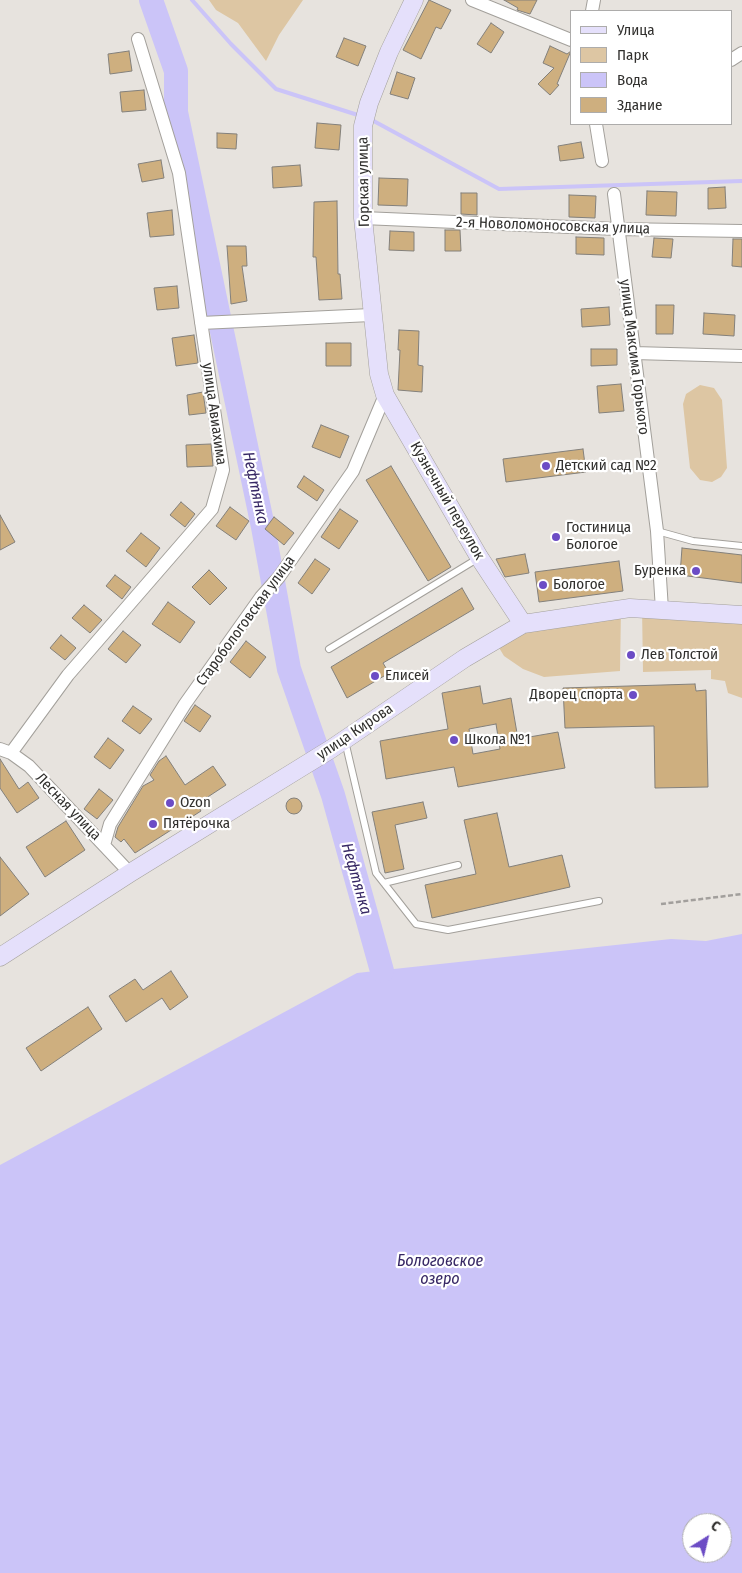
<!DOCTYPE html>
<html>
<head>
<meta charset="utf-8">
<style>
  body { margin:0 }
  #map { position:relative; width:742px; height:1573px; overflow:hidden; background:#e7e3de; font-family:"Fira Sans Condensed",sans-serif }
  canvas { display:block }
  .legend { position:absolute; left:570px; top:10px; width:162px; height:115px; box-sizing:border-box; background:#fff; border:1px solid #adacab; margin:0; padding:6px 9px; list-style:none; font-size:15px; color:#31302e }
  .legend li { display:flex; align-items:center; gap:10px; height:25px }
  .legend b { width:25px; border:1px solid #adacab }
  .north { position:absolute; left:682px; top:1513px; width:50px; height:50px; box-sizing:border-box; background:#fff; border:1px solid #adacab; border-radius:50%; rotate:36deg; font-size:14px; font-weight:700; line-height:20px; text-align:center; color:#31302e }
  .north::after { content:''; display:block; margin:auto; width:18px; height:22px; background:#6c4cc5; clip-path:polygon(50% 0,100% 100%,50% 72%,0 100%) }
</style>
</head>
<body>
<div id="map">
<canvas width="742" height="1573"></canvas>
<ul class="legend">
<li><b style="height:6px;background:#e5e0fb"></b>Улица</li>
<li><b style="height:14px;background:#ddc6a3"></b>Парк</li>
<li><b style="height:14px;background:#cbc4f8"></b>Вода</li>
<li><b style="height:14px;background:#ceaf7f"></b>Здание</li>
</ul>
<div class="north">С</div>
</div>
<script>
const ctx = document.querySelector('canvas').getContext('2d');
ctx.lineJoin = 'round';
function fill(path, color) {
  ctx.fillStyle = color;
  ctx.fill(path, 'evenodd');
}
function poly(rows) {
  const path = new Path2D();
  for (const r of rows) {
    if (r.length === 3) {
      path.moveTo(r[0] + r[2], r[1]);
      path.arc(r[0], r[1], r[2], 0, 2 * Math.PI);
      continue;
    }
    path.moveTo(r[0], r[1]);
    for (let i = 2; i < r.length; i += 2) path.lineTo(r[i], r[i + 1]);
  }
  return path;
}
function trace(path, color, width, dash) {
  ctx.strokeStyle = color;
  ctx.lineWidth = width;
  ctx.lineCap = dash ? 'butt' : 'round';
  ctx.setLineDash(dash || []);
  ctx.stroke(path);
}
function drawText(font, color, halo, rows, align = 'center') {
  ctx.font = font + ' "Fira Sans Condensed",sans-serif';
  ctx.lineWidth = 4.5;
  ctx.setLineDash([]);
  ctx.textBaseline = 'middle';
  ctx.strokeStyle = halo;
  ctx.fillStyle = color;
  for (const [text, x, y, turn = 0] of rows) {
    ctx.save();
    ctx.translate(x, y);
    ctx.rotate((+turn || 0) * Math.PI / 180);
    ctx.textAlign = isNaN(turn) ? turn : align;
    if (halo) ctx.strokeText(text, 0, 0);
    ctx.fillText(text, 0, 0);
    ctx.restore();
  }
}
const green = poly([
  [209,0,303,0,279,35,266,61,238,23,216,10],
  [700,385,714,388,722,400,727,468,721,477,712,482,700,480,690,468,683,404,686,394],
  [642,607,742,615,742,698,728,693,725,681,711,679,711,670,643,672],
  [621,608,620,671,544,677,523,669,504,656,498,646,545,624]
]);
const water = poly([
  [742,934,742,1573,0,1573,0,1165,357,973,671,939,706,941],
  [692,1523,722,1523,722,1553,692,1553]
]);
const stream = poly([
  [192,0,231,44,276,89,361,116],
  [370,119,499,189,742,181]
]);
const river = poly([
  [151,0,176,71,176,112,263,527,289,669,333,795,382,971]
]);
const building = poly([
  [429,0,451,10,441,29,436,27,421,59,403,50,429,0],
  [504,0,537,0,530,14,517,10,518,8,504,0],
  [491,23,504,32,491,53,477,44,491,23],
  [344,38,366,46,358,66,336,57,344,38],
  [550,46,567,54,571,51,557,84,559,85,550,95,538,84,554,68,543,63,550,46],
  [129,51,132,71,110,74,108,54,129,51],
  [397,72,415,78,408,99,390,94,397,72],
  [144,90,146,110,122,112,120,92,144,90],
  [317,123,341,125,339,150,315,148,317,123],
  [217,133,237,134,236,149,217,148,217,133],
  [581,142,584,158,560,161,558,146,581,142],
  [161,160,164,178,142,182,138,164,161,160],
  [300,165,302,186,273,188,272,167,300,165],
  [379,178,408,179,407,206,378,205,379,178],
  [725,187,726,208,708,209,708,188,725,187],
  [647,191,677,192,676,216,646,215,647,191],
  [461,193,477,193,477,215,461,214,461,193],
  [569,195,596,196,595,218,569,217,569,195],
  [337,201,338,274,340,274,342,299,319,300,316,257,313,257,314,202,337,201],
  [172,210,174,235,150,237,147,213,172,210],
  [445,230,460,230,461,251,445,251,445,230],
  [390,231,414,232,414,251,389,250,390,231],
  [576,237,604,238,604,255,576,254,576,237],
  [654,238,673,239,671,258,652,257,654,238],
  [733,239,742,239,742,267,732,266,733,239],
  [227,246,246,246,247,266,242,266,247,301,231,304,227,246],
  [177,286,179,308,157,310,154,288,177,286],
  [656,305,674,305,673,334,656,334,656,305],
  [609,307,610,325,582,327,581,309,609,307],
  [704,313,735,315,734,336,703,334,704,313],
  [399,330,419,331,418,365,423,366,422,392,398,390,400,350,398,350,399,330],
  [194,335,198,363,176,366,172,338,194,335],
  [326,343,351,343,351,366,326,366,326,343],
  [591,349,617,349,617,365,591,366,591,349],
  [621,384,624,411,599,413,597,386,621,384],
  [203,392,206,413,189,415,187,395,203,392],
  [321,425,349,436,340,458,312,447,321,425],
  [211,444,213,466,187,467,186,445,211,444],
  [583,449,586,472,506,482,503,459,583,449],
  [391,466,451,567,428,581,366,480,391,466],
  [304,476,324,490,317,501,297,487,304,476],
  [181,502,195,514,185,527,170,515,181,502],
  [230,507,249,521,236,540,216,526,230,507],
  [340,509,358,521,339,549,321,537,340,509],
  [0,515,15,542,0,550,0,515],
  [274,517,294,533,284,545,265,529,274,517],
  [141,533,160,548,146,567,126,551,141,533],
  [682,548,742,555,742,583,680,575,682,548],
  [525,554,529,573,505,577,496,559,525,554],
  [315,559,330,569,312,594,298,583,315,559],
  [619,561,623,591,539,602,535,572,619,561],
  [209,570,227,588,210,605,192,587,209,570],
  [115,575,131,587,122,599,106,586,115,575],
  [462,588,474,609,383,663,389,673,347,698,331,667,462,588],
  [168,602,195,622,180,643,152,624,168,602],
  [84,605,102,620,90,633,72,618,84,605],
  [123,631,141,645,126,663,108,649,123,631],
  [61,635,76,648,65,660,50,648,61,635],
  [246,641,266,657,250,678,230,662,246,641],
  [695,684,696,691,706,690,708,787,655,788,654,726,565,728,563,688,695,684],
  [480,686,483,704,511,698,518,739,558,732,565,768,458,787,454,767,386,779,380,741,448,729,442,693,480,686],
  [496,724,500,749,473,754,469,729,496,724],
  [195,705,211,716,200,732,184,721,195,705],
  [133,706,152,719,140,734,122,721,133,706],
  [108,738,124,750,110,769,94,757,108,738],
  [166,756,185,785,213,766,226,785,197,804,201,811,135,853,124,839,121,842,115,837,118,827,143,786,154,780,150,775,159,761,166,756],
  [0,759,19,789,28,782,39,798,17,813,0,788,0,759],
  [99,789,113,800,97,819,84,809,99,789],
  [294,806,8],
  [423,802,427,818,395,825,404,869,385,873,372,812,423,802],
  [497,813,509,867,562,855,570,887,432,918,425,885,476,874,464,820,497,813],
  [66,821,85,850,45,877,26,847,66,821],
  [0,857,29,894,0,916,0,857],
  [171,971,188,997,170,1010,162,998,126,1022,109,996,135,979,143,990,171,971],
  [88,1007,102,1029,41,1071,26,1048,88,1007]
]);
const path = poly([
  [661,904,742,894]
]);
const service = poly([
  [657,531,693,541,742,546],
  [329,649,477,559],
  [345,741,376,873,416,924,448,930,599,901],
  [384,883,458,865]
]);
const minor = poly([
  [472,0,571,40],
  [592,11,594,0],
  [731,60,742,53],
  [596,124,602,161],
  [614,194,657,531,662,610],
  [363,218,617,229,742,231],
  [201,323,371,315],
  [634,353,742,356],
  [0,749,11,753,29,766,130,873],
  [11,753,68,675,212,509,223,470,179,173,138,39],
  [104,845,110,824,185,704,261,597,279,577,353,471,385,395]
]);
const secondary = poly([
  [414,0,389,52,369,103,363,126,363,218,379,374,385,395,479,557,523,624],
  [0,957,130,873,331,749,465,658,523,624,630,608,742,615]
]);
const markers = [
  [546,466,5,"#6c4cc5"],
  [556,537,5,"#6c4cc5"],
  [696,571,5,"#6c4cc5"],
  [543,585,5,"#6c4cc5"],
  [631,655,5,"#6c4cc5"],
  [375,676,5,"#6c4cc5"],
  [633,695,5,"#6c4cc5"],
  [454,740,5,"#6c4cc5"],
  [170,803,5,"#6c4cc5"],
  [153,824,5,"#6c4cc5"]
];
const streetNames = [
  ["Горская улица",364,182,-91],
  ["2-я Новоломоносовская улица",553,226,2],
  ["улица Максима Горького",634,357,83],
  ["улица Авиахима",214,414,82],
  ["Кузнечный переулок",447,501,60],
  ["Старобологовская улица",246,621,-54],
  ["улица Кирова",355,732,-34],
  ["Лесная улица",68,807,46]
];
const poiNames = [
  ["Детский сад №2",556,466],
  ["Гостиница",566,528],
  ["Бологое",566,545],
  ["Буренка",686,571,"right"],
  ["Бологое",553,585],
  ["Лев Толстой",641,655],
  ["Елисей",385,676],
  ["Дворец спорта",623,695,"right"],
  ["Школа №1",464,740],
  ["Ozon",180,803],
  ["Пятёрочка",163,824]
];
const waterNames = [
  ["Нефтянка",255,488,78],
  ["Нефтянка",356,879,74],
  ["Бологовское",440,1262],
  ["озеро",440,1280]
];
fill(green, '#ddc6a3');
fill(water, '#cbc4f8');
trace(stream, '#cbc4f8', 4);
trace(river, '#cbc4f8', 24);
fill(building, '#ceaf7f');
trace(building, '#83807b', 1);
trace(service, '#a3a09b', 8);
trace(minor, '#a3a09b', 14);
trace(secondary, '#a3a09b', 19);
trace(path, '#a29f9c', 2.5, [5, 2.5]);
trace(service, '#fff', 6);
trace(minor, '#fff', 12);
trace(secondary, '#e5e0fb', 18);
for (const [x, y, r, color] of markers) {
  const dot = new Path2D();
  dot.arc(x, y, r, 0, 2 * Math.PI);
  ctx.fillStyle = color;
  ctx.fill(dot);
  trace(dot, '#fff', 2);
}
drawText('15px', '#31302e', '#fff', streetNames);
drawText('15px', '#31302e', '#fff', poiNames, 'left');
drawText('italic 16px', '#362764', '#fff', waterNames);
</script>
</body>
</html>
